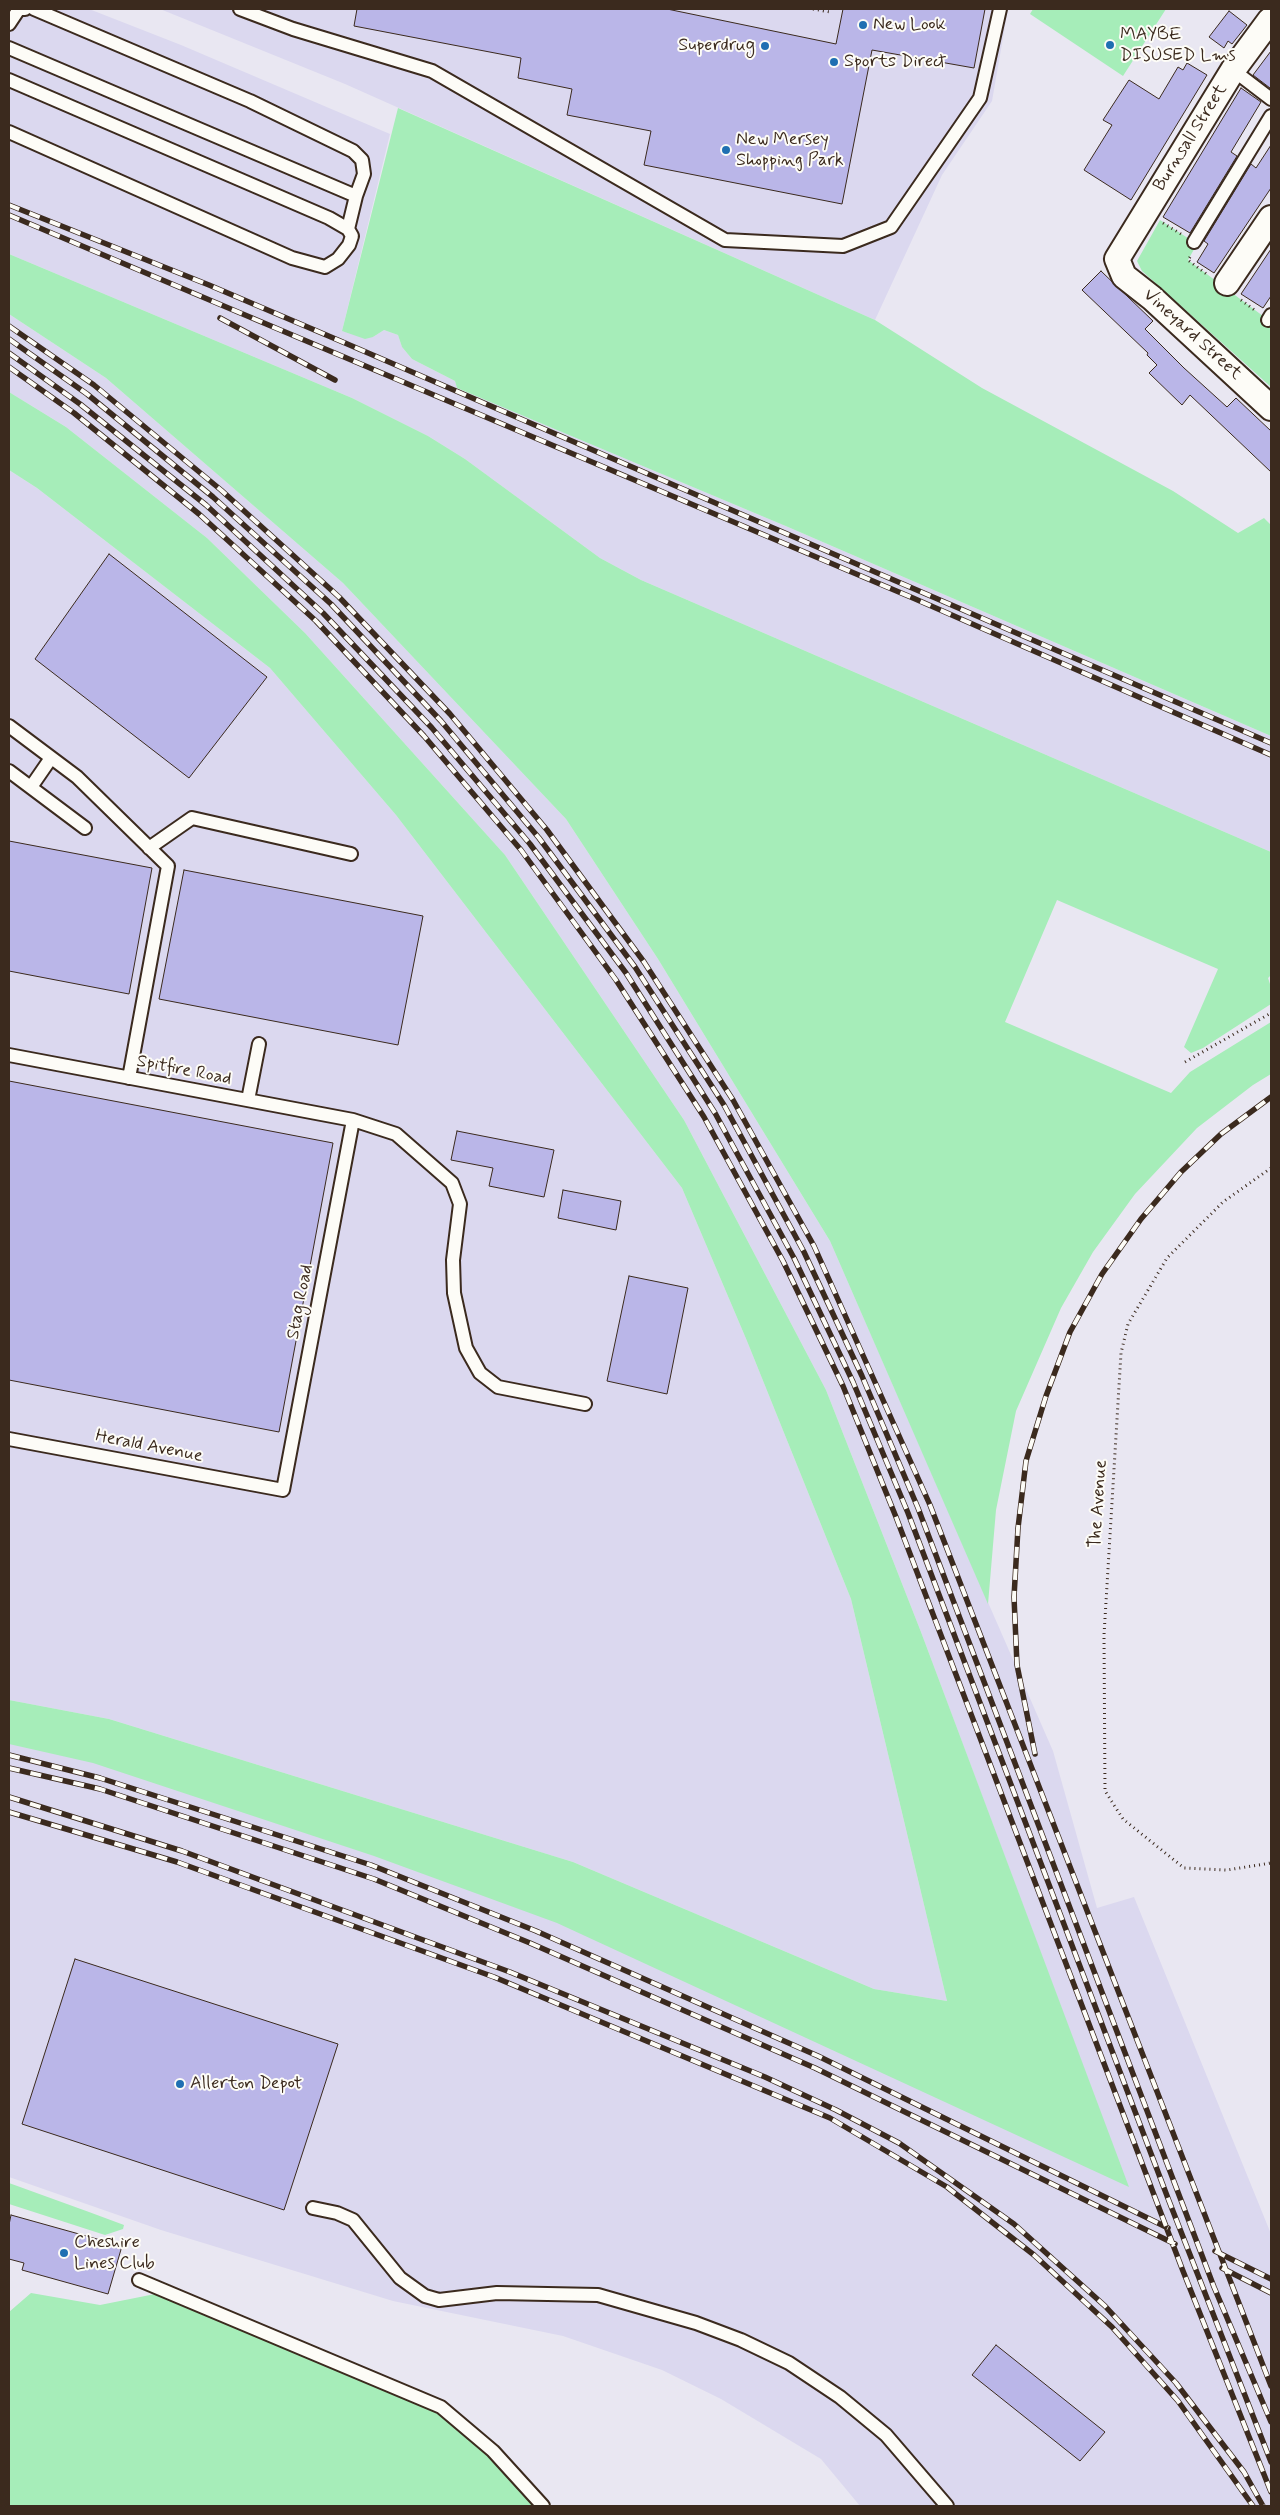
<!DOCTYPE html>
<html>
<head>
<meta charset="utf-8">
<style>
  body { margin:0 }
  #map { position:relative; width:1280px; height:2515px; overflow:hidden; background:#e9e7f2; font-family:Mynerve,sans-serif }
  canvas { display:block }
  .frame { position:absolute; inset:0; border:10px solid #3b2a1e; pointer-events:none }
</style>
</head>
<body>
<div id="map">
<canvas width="1280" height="2515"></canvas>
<div class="frame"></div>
</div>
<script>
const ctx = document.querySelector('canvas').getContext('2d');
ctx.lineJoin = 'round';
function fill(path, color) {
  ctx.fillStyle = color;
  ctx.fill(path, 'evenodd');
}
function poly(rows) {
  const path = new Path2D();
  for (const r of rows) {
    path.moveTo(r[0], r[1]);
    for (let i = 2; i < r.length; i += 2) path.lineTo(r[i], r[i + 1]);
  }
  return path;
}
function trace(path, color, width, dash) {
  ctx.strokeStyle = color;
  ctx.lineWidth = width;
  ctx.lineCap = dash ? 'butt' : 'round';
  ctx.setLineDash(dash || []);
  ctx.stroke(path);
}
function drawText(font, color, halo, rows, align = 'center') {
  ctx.font = font + ' Mynerve,sans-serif';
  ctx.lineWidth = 4;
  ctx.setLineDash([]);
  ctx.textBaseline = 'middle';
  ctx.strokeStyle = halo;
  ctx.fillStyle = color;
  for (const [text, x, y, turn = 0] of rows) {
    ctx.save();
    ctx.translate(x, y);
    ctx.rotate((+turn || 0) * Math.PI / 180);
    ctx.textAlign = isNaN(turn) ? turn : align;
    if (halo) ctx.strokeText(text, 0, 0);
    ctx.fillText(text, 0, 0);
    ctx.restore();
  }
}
const built = poly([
  [9,9,89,9,181,45,390,134,342,331,373,337,384,330,398,335,402,347,412,359,455,381,457,388,788,527,1271,736,1271,852,641,580,600,558,465,459,428,436,352,398,9,254],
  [160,9,1008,9,992,101,942,175,875,320,345,84],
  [9,314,106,378,343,583,566,819,658,959,830,1241,1053,1751,1097,1908,1134,1897,1271,2234,1271,2506,860,2506,821,2459,721,2399,662,2370,563,2336,393,2301,161,2230,9,2177,9,1721,599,1918,1121,2168,921,1632,826,1390,684,1120,505,855,305,633,207,538,66,427,9,392],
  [9,470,37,488,270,668,396,815,682,1188,747,1341,851,1599,947,2001,874,1989,573,1862,109,1719,9,1700]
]);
const green = poly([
  [1033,9,1166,9,1123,76,1030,14],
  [398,108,875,320,982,388,1173,491,1238,533,1264,518,1271,525,1271,736,788,527,457,388,455,381,412,359,402,347,398,335,384,330,373,337,365,339,342,331],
  [1160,220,1197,244,1188,260,1271,322,1271,387,1142,271,1137,261],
  [9,254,352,398,428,436,465,459,600,558,641,580,1271,852,1271,975,1268,978,1271,987,1271,1004,1203,1048,1191,1053,1184,1047,1218,969,1057,900,1005,1022,1171,1093,1190,1072,1271,1022,1271,1074,1253,1085,1197,1128,1135,1194,1093,1252,1061,1308,1016,1411,996,1510,988,1604,830,1241,658,959,566,819,343,583,106,378,9,314],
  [9,392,66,427,207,538,305,633,505,855,684,1120,826,1390,921,1632,1129,2187,557,1923,374,1856,93,1763,9,1744,9,1700,109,1719,573,1862,874,1989,947,2001,851,1599,747,1341,682,1188,396,815,270,668,37,488,9,470],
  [9,2183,89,2212,124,2225,123,2229,105,2235,9,2204],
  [31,2293,100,2305,155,2294,439,2412,489,2456,534,2506,9,2506,9,2312]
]);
const building = poly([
  [357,9,667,9,836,44,843,9,985,9,974,68,872,50,842,204,644,165,651,131,567,115,572,89,518,78,521,58,354,26,357,9],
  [1229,11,1247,25,1232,44,1228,41,1224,48,1209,37,1229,11],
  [1271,51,1271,85,1270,88,1253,75,1271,51],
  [1187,63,1207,75,1131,200,1084,170,1112,125,1103,120,1129,80,1159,99,1178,67,1183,70,1187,63],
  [1241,88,1261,102,1231,152,1237,156,1190,233,1163,217,1241,88],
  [1271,145,1271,188,1214,273,1197,262,1208,244,1204,241,1251,164,1256,168,1271,145],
  [1271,249,1271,296,1263,308,1241,294,1271,249],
  [1101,271,1153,321,1145,329,1184,368,1227,407,1236,398,1271,431,1271,472,1190,395,1182,405,1149,373,1157,365,1147,355,1148,353,1082,290,1101,271],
  [109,554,267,677,189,778,35,659,109,554],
  [9,841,152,868,129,994,9,971,9,841],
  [184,870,423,916,398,1045,159,999,184,870],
  [9,1081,333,1143,279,1432,9,1380,9,1081],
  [457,1131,554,1150,544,1197,489,1186,493,1168,451,1160,457,1131],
  [563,1190,621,1201,616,1230,558,1218,563,1190],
  [629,1276,688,1288,667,1394,607,1381,629,1276],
  [75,1959,338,2044,284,2210,22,2124,75,1959],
  [11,2215,122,2246,108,2294,22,2270,24,2263,9,2259,9,2225,11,2215],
  [996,2345,1105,2432,1080,2461,972,2375,996,2345]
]);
const path = poly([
  [813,9,830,12,830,9],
  [1163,223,1181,234],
  [1190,257,1188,260,1208,275],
  [1241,300,1256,311],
  [1185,1062,1271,1013],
  [1271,1168,1223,1202,1167,1258,1128,1324,1121,1353,1104,1635,1105,1791,1123,1819,1184,1868,1227,1870,1271,1863]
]);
const lane = poly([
  [34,9,250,101,353,151,362,160,364,174,356,196],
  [240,9,293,29,432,71,725,240,843,246,891,227,980,98,1000,9],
  [9,24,19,9,25,9],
  [9,48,356,196,348,229],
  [1233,70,1271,99],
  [9,80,329,218,348,229,352,236,349,245,338,259,325,267,292,258,9,132],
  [1194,242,1271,116],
  [1268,320,1271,315],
  [9,726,77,777,168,866,129,1078],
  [9,771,85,828],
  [31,787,51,758],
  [149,848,192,818,351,854],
  [9,1055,353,1120,396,1134,452,1183,460,1204,453,1260,454,1293,466,1348,480,1373,498,1387,585,1404],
  [248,1100,259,1044],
  [9,1439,283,1490,353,1120],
  [313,2208,337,2213,353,2220,400,2278,425,2296,439,2300,497,2293,598,2295,696,2323,741,2340,789,2363,840,2397,886,2435,947,2506],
  [139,2280,441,2407,493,2451,543,2506]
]);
const street = poly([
  [1270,20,1233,70,1117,259,1124,276,1152,298,1271,408],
  [1227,283,1271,218]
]);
const rail = poly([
  [9,205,209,285,345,343,1271,743],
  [9,215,913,598,1271,755],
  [220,318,335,380],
  [9,326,94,385,221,490,339,597,450,714,547,830,644,962,733,1100,814,1246,930,1505,1271,2386],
  [9,339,87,394,213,497,331,604,441,721,539,838,635,967,724,1105,804,1252,862,1376,918,1508,1214,2287,1271,2422],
  [9,353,80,404,206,505,323,613,432,728,530,844,626,973,715,1113,794,1258,853,1382,908,1513,1169,2201,1271,2462],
  [9,367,74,413,199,514,316,621,424,736,521,850,616,980,704,1117,783,1261,843,1386,896,1517,1183,2271,1271,2492],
  [1035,1754,1017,1665,1014,1597,1018,1528,1026,1461,1046,1396,1070,1332,1102,1274,1141,1219,1181,1172,1221,1134,1271,1097],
  [9,1755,100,1778,371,1865,536,1931,818,2056,1168,2228],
  [9,1768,100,1789,374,1879,530,1943,815,2068,1175,2244],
  [9,1797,182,1851,510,1972,765,2077,836,2110,899,2143,1014,2224,1105,2306,1176,2383,1244,2472,1263,2506],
  [9,1812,177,1862,494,1977,830,2118,947,2187,1034,2255,1112,2327,1178,2401,1253,2506],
  [1215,2251,1271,2279],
  [1222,2268,1271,2293]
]);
const markers = [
  [863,25,5,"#1f6fb2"],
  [1110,45,5,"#1f6fb2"],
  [765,46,5,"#1f6fb2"],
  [834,62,5,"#1f6fb2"],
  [726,150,5,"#1f6fb2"],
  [180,2084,5,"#1f6fb2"],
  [64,2253,5,"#1f6fb2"]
];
const poiNames = [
  ["New Look",873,25],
  ["MAYBE",1120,35],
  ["DISUSED Lms",1120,56],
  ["Superdrug",755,46,"right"],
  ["Sports Direct",844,62],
  ["New Mersey",736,140],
  ["Shopping Park",736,161],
  ["Allerton Depot",190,2084],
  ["Cheshire",74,2243],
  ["Lines Club",74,2264]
];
const streetNames = [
  ["Burnsall Street",1191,138,-58],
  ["Vineyard Street",1192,335,42],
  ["Spitfire Road",184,1071,11],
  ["Stag Road",301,1302,-79],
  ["Herald Avenue",149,1447,11],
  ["The Avenue",1099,1504,-86]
];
fill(built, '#dbd8ef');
fill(green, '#a6edb9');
fill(building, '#bab6e8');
trace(building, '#3b2a1e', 1);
trace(lane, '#3b2a1e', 16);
trace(street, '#3b2a1e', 28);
trace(path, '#3b2a1e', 3, [1, 4]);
trace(lane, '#fdfcf7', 12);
trace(street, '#fdfcf7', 24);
trace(rail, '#3b2a1e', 5.5);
trace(rail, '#fdfcf7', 4, [11]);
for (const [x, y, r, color] of markers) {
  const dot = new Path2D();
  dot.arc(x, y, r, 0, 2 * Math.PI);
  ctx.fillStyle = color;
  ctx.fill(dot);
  trace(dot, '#fdfcf7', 2);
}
drawText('18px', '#3b2a1e', '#fdfcf7', poiNames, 'left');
drawText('18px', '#3b2a1e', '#fdfcf7', streetNames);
</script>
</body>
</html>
